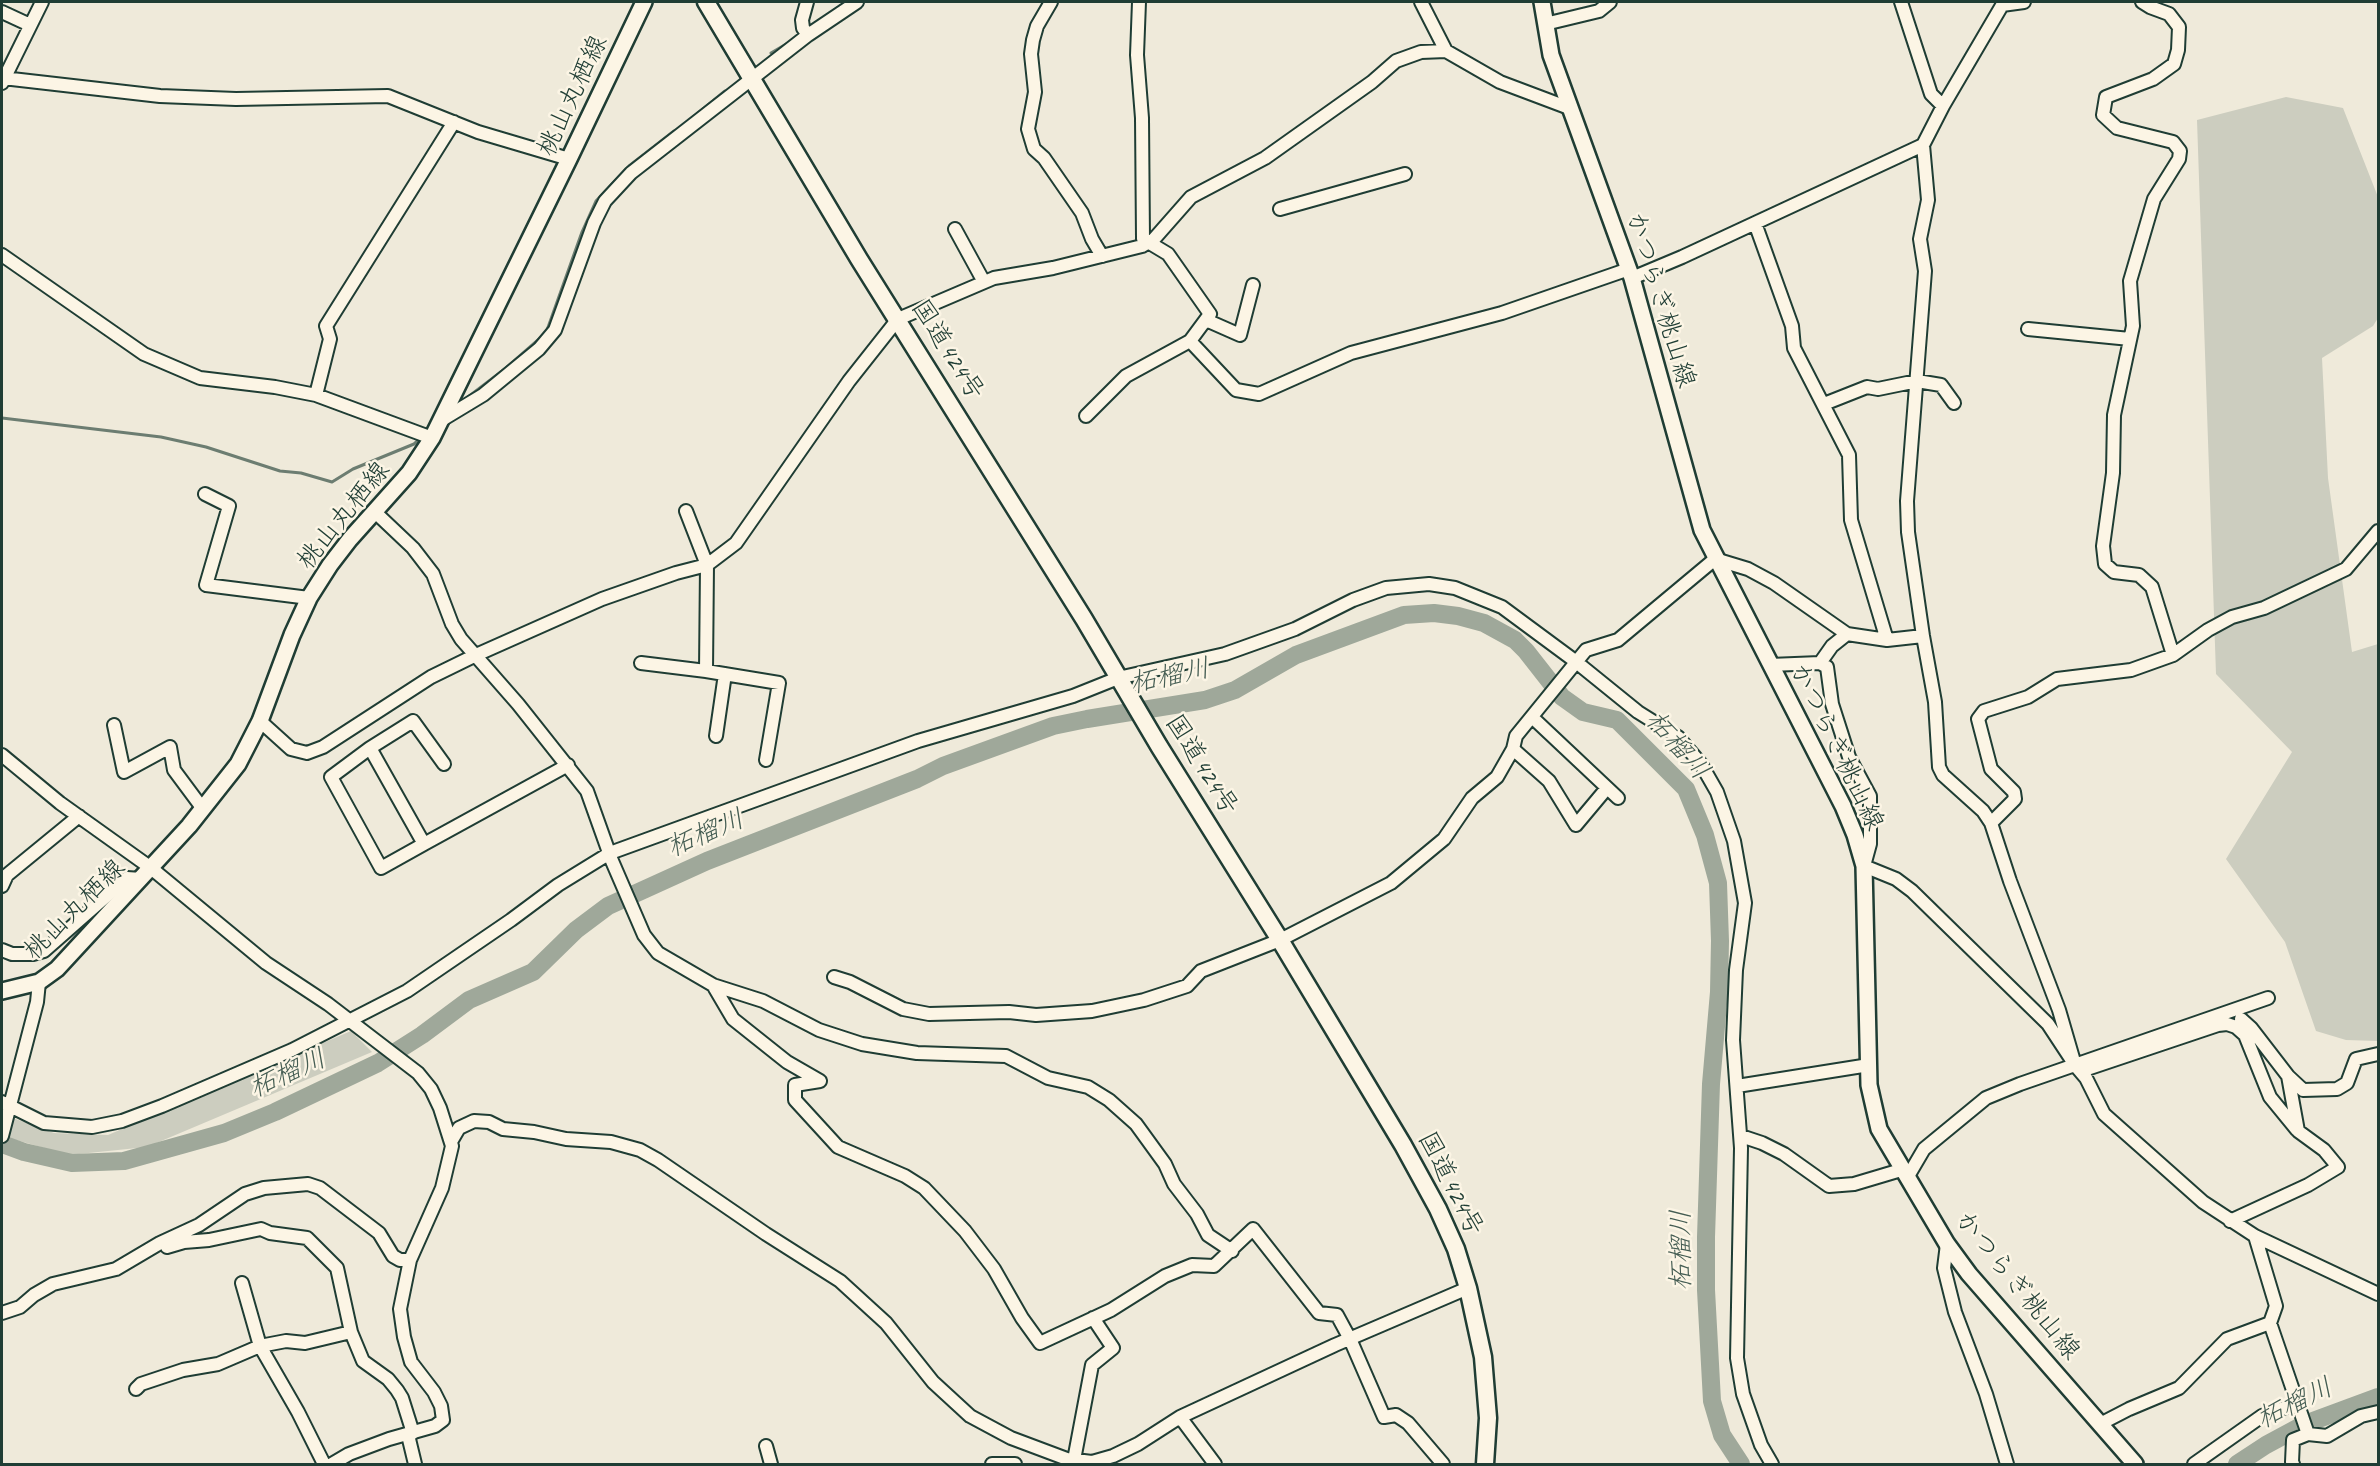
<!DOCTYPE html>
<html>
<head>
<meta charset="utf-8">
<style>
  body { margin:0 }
  #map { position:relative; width:2380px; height:1466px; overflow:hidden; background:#efeada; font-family:Caveat,sans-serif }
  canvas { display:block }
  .frame { position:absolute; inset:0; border:3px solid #1f3d34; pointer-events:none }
</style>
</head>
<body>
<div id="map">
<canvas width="2380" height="1466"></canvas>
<div class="frame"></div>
</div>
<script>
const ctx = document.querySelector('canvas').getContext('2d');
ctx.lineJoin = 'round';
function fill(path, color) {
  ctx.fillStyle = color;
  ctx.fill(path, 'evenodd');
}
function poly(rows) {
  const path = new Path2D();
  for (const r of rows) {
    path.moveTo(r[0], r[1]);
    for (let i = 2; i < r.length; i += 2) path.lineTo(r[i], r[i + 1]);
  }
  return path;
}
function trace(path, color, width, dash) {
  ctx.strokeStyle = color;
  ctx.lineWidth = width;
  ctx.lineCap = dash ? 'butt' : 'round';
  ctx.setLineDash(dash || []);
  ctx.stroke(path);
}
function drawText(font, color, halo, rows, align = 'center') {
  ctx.font = font + ' Caveat,"Klee One",sans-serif';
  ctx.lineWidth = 5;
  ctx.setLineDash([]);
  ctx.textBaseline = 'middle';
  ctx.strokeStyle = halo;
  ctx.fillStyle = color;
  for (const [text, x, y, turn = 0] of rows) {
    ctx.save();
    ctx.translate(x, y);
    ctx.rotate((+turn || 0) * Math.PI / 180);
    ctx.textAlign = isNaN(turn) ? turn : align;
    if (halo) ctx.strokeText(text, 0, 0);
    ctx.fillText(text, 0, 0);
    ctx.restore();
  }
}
const green = poly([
  [2286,97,2343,108,2378,197,2378,318,2373,326,2322,358,2328,478,2352,652,2378,644,2378,1041,2346,1040,2316,1031,2285,942,2226,859,2292,752,2216,674,2197,120],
  [351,1031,372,1052,147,1147,69,1155,2,1136,2,1114,54,1133,108,1135]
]);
const stream = poly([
  [823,18,846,2],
  [771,53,788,43],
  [692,118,725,91],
  [468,397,506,368,546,333,582,232,596,201,629,166,674,131],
  [2,418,161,437,206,447,280,471,301,473,332,482,353,469,414,444,422,437]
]);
const river = poly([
  [2,1144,24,1152,72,1163,124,1161,224,1133,275,1112,378,1063,422,1035,469,1000,533,972,576,930,608,906,707,861,917,779,943,766,1053,726,1087,719,1205,700,1235,690,1296,655,1404,615,1434,613,1458,616,1484,623,1515,640,1526,651,1562,697,1583,712,1617,720,1686,789,1705,835,1718,883,1720,941,1719,992,1711,1084,1706,1237,1706,1290,1712,1401,1722,1435,1741,1464],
  [2237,1464,2266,1445,2305,1424,2378,1397]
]);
const minor = poly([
  [807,2,802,20,803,28,808,35],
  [1051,2,1037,26,1033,40,1031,54,1035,92,1028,129,1034,149,1044,158,1082,213,1092,239,1102,256],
  [1139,2,1137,55,1142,118,1143,239,1168,254,1210,314,1190,341,1236,390,1259,394,1351,353,1502,313,1629,269],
  [1421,2,1446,51,1500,82,1569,108],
  [1901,2,1931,94,1943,106],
  [2004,2,1943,106,1923,145,1928,200,1920,239,1925,271,1907,501,1908,532,1923,636,1935,702,1939,767,1943,775,1983,811,1991,823,2010,881,2059,1010,2075,1065],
  [2142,2,2150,7,2169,14,2179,27,2178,50,2174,64,2153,79,2106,97,2103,115,2117,128,2173,142,2180,151,2179,159,2154,199,2130,281,2133,326,2114,415,2113,473,2103,546,2105,564,2114,572,2139,575,2152,587,2173,655],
  [2002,5,2024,2],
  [2,12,30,25],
  [1545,24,1599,11,1610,2],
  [3,78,160,96,236,99,388,96,478,132,569,159],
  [2,83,42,2],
  [1280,209,1405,174],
  [1755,223,1792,326,1794,348,1849,455,1851,520,1887,640],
  [955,229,984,282],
  [2,255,144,354,200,378,275,387,316,395,432,438],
  [1632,278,1682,257,1923,145],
  [1206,320,1240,335,1253,285],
  [2028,329,2130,339],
  [316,395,330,339,326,326,454,122],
  [1824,404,1867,387,1878,389,1917,381,1941,385,1954,403],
  [1086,416,1126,376,1190,341],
  [440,421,483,395,539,349,555,330,594,223,605,201,631,173,808,35,857,2],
  [205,494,229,506,206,585,309,598],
  [686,511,707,565,706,671,779,683,766,760],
  [375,512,413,548,433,574,452,624,461,639,518,704,587,791,612,861,644,935,658,953,713,985,763,1001,819,1030,862,1044,917,1053,1006,1056,1048,1078,1088,1087,1109,1100,1136,1124,1165,1164,1174,1184,1197,1214,1208,1235,1232,1251],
  [641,663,706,671],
  [1820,663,1827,667,1832,704,1849,757,1870,796,1870,844,1864,866,1896,879,1912,891,2048,1024,2075,1065,2086,1078,2104,1114,2203,1202,2255,1236,2378,1294],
  [1770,665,1820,663,1832,646,1847,634],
  [1532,717,1618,798],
  [260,721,291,749,307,753,323,747,431,677,476,655,602,599,676,573,707,565,736,543,849,381,898,319,994,278,1053,268,1142,246,1154,239,1191,197,1265,158,1372,82,1396,61,1421,52,1446,51],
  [114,725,124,772,170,747,174,770,203,809],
  [716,736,725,674],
  [370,748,413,721,444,764],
  [1513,749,1549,781,1576,825,1607,788],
  [2,755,60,803,151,868,266,963,328,1004,418,1073,431,1089,440,1108,452,1146,442,1188,410,1260,400,1260,393,1256,379,1233,320,1188,308,1184,264,1188,245,1194,199,1225,160,1243,116,1269,53,1284,34,1295,20,1307,2,1313],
  [1991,823,2015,799,2014,792,1991,769,1978,719,1984,711,2028,697,2057,679,2131,670,2173,655,2208,630,2232,617,2264,608,2346,569,2378,531],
  [424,844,381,868,331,777,370,748,424,844,568,765],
  [2,886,7,875,79,816],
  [2,950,12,954,33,954,44,951,127,878,141,879],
  [834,977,850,982,903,1009,929,1014,1009,1012,1036,1015,1092,1011,1144,1000,1187,986,1201,971,1280,940,1391,883,1444,839,1472,798,1497,777,1513,749,1516,736,1586,650,1618,640,1715,559,1748,569,1774,583,1847,634,1887,640,1923,636],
  [713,985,733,1019,787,1062,820,1081],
  [2241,1019,2251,1028,2288,1076],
  [2081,1071,2218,1025,2227,1024,2236,1027,2245,1035,2270,1097,2297,1130],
  [820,1081,795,1085,795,1100,838,1147,905,1176,924,1188,965,1231,994,1269,1022,1318,1040,1343,1111,1310,1165,1276,1192,1265,1214,1266,1253,1229,1319,1313,1337,1315,1350,1339,1384,1417,1396,1415,1408,1423,1443,1464],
  [1737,1086,1869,1065],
  [2,1102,44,1123,92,1127,122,1121,162,1106,292,1050,407,991,511,920,558,885,610,853,918,741,1073,696,1118,678,1225,654,1295,629,1353,600,1386,588,1429,584,1455,588,1502,607,1575,661,1638,712,1678,737,1701,764,1717,792,1734,841,1745,903,1736,970,1733,1040,1741,1148,1737,1358,1743,1394,1761,1445,1772,1464],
  [2,1136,37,1002,39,982],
  [1741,1136,1762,1143,1784,1154,1829,1186,1854,1184,1901,1170],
  [452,1140,459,1128,474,1121,489,1122,503,1129,534,1132,566,1139,611,1142,640,1150,658,1160,766,1234,840,1281,886,1323,933,1382,970,1416,1011,1438,1067,1459,1092,1462,1113,1456,1138,1444,1180,1417,1335,1345,1468,1288],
  [1907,1178,1924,1149,1986,1098,2020,1084,2268,998],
  [2230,1221,2308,1185,2338,1167,2324,1150,2298,1131,2288,1076,2303,1090,2337,1089,2347,1083,2356,1059,2378,1054],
  [2255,1236,2276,1306,2270,1323,2308,1434],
  [1947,1244,1944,1268,1955,1312,1986,1394,2007,1464],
  [167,1247,184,1242,209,1240,261,1229,270,1233,307,1238,337,1268,351,1332,363,1361,388,1379,397,1390,402,1398,413,1433],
  [242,1283,260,1346,298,1412,324,1464],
  [136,1389,141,1384,183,1370,218,1364,260,1346,286,1341,305,1343,351,1332],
  [1180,1417,1215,1464],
  [2100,1424,2129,1409,2179,1388,2227,1339,2270,1323],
  [408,1435,415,1464],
  [766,1446,771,1464],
  [332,1464,349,1454,389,1439,435,1426,443,1420,441,1406,434,1392,411,1362,404,1337,400,1309,410,1260],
  [992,1464,1015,1464],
  [1070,1464,1074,1460,1092,1365,1113,1348,1093,1318],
  [2194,1464,2262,1416,2297,1403],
  [2293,1464,2292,1462,2293,1440,2308,1434,2327,1436,2361,1416,2378,1412]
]);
const major = poly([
  [1542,2,1551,55,1632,278,1702,530,1843,806,1855,835,1864,866,1869,1085,1879,1129,1947,1244,1969,1274,2135,1464],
  [2,991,39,982,57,969,189,826,238,764,260,721,292,635,309,598,330,565,350,539,409,473,432,438,569,159,644,2]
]);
const highway = poly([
  [706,2,859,259,1084,619,1159,746,1280,940,1403,1145,1438,1209,1456,1249,1468,1288,1483,1357,1488,1418,1485,1464]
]);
const streetNames = [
  ["桃山丸栖線",573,96,-65],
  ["かつらぎ桃山線",1660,300,73],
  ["国道424号",947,350,58],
  ["桃山丸栖線",344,516,-51],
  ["かつらぎ桃山線",1836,747,64],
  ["国道424号",1201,765,58],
  ["桃山丸栖線",75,910,-45],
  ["国道424号",1450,1184,63],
  ["かつらぎ桃山線",2017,1286,51]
];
const waterNames = [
  ["柘榴川",1170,677,-12],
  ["柘榴川",1677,746,49],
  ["柘榴川",706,834,-23],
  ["柘榴川",288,1074,-24],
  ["柘榴川",1682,1250,-90],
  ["柘榴川",2295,1404,-26]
];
fill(green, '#cccdbf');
trace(stream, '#6c7d71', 3);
trace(river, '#9fa89a', 18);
trace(minor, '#1f3d34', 16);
trace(major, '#1f3d34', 20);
trace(highway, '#1f3d34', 21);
trace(minor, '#fcf5e5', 12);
trace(major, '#fcf5e5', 15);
trace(highway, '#fcf5e5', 16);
drawText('26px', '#1f3d34', '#fcf5e5', streetNames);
drawText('italic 27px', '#455d53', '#fcf5e5', waterNames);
</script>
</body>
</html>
